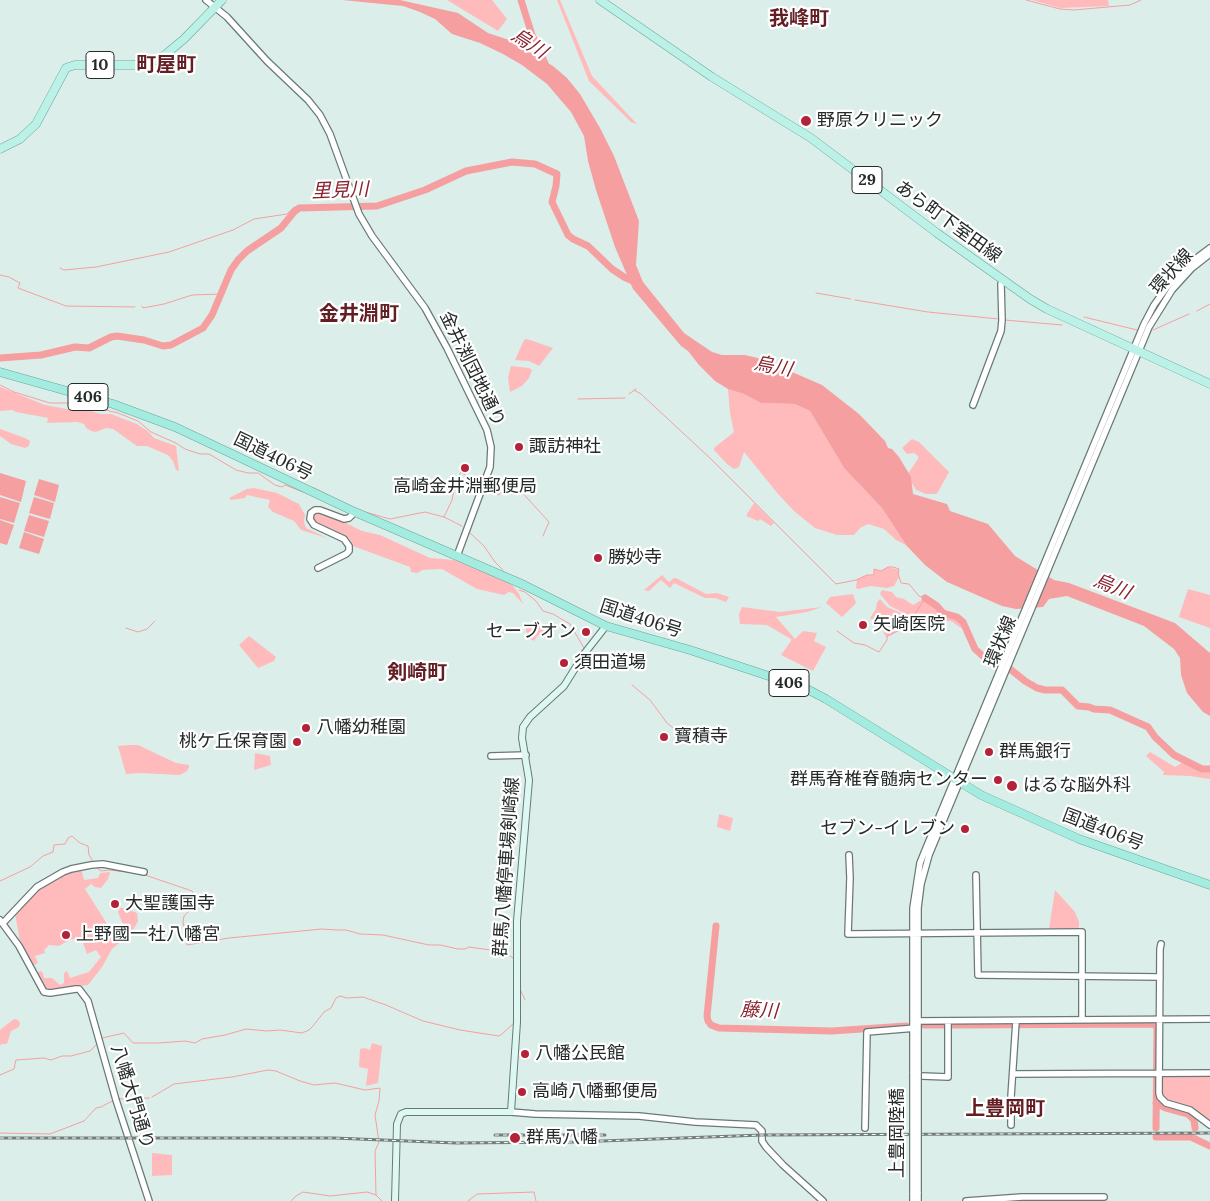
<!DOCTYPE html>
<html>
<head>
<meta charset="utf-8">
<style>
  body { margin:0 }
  canvas { display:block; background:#dbeeea }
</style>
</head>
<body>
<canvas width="1210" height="1201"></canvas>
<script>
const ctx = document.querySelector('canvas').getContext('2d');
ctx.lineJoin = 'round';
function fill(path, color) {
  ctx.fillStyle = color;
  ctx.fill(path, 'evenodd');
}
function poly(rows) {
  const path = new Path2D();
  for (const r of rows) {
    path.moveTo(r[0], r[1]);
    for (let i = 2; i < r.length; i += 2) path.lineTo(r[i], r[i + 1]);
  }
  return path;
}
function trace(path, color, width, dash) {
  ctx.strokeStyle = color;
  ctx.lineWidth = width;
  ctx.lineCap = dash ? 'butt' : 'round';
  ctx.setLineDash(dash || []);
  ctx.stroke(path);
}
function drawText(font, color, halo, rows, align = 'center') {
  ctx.font = font + ' Lora,"Noto Sans JP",serif';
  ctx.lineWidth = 4.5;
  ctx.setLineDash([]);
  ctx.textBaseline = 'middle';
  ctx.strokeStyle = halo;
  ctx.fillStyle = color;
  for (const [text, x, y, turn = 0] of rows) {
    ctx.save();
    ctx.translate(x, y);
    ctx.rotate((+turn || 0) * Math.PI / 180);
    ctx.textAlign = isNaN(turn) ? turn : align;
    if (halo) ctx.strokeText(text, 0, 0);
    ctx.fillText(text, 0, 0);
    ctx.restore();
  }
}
const green = poly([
  [447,0,492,0,507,19,498,31],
  [557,0,560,0,592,76,637,124,631,122,589,81],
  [1032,0,1108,0,1109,6,1060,8],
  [527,339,553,348,539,366,529,361,515,360,524,340],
  [511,366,529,368,532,370,529,378,522,386,510,392,508,378],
  [0,387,45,405,72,410,91,411,101,414,111,414,137,424,149,432,154,438,176,446,179,471,176,470,173,461,168,455,147,446,137,446,113,429,106,428,96,432,91,431,86,428,84,424,77,422,47,423,48,418,16,412,12,410,0,411],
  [728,389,744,394,761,403,795,404,810,411,844,468,882,508,906,545,896,540,884,529,868,524,860,528,854,535,837,535,815,528,794,511,779,495,744,452,739,467,734,469,727,464,714,450,714,448,734,432,730,413],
  [0,429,25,438,30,441,29,446,25,448,11,444,0,436],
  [912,439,919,442,949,472,938,492,936,494,926,494,916,490,907,475,918,459,918,456,914,453,907,454,902,448],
  [254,488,277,493,299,504,305,515,304,522,306,528,327,538,301,530,294,521,273,512,268,507,270,500,247,495,245,498,231,500,229,498,247,489],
  [754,503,774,523,771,526,760,519,758,521,746,516],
  [319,512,336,518,362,531,380,535,430,558,454,560,504,580,513,586,519,594,523,604,513,593,509,592,504,595,477,589,442,569,422,570,418,573,411,572,410,567,353,546,349,538,313,520,313,516,315,513],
  [888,567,899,570,899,577,894,586,887,588,871,586,858,589,856,588,857,579,867,575,874,575,874,569,881,571],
  [662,575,669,582,674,578,676,578,706,594,717,593,729,597,726,602,715,598,705,598,674,583,670,588,661,580,649,591,644,590],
  [1188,589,1210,595,1210,628,1179,617],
  [882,590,892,592,896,597,904,599,913,605,925,598,937,606,943,613,957,617,964,624,961,628,951,621,946,621,931,614,927,618,931,623,912,619,904,613,890,606,880,594],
  [853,594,856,603,842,617,826,603,830,597],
  [880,599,887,607,901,613,910,620,892,635,886,637,880,625,870,618,876,609,877,602],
  [742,607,780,612,822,607,807,612,776,617,795,639,803,631,817,633,814,641,826,647,813,671,781,655,791,641,791,639,767,625,740,624,739,614],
  [549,624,545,638,538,635,534,641,529,638,530,634,526,632,526,625],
  [249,636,276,657,274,661,258,668,239,645],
  [129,745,138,745,176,763,189,765,189,767,187,771,180,775,139,773,126,774,118,746],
  [1150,752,1175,767,1185,761,1202,769,1210,769,1210,779,1190,776,1163,775,1164,772,1146,756],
  [255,753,270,756,271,765,254,770],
  [719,814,733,818,730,831,717,827],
  [81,868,84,880,98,878,100,873,110,872,108,879,101,888,95,887,91,884,85,889,119,943,112,949,102,967,88,985,47,990,36,974,38,972,41,971,43,973,44,978,52,978,60,985,64,983,64,973,67,971,70,978,89,972,101,957,96,950,87,954,82,940,71,939,59,946,49,945,44,950,45,953,35,956,38,963,34,965,30,964,20,942,15,913,38,889,64,874],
  [1055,890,1075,912,1079,922,1079,927,1077,929,1049,929],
  [120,908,125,908,137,913,138,921,133,930,126,928,122,922,118,912],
  [14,1019,18,1020,20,1023,19,1027,11,1031,7,1044,3,1044,0,1045,0,1030],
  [372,1043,382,1046,378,1083,366,1086,368,1069,359,1067,360,1049,365,1048,370,1050],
  [1165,1075,1210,1075,1210,1121,1190,1108,1167,1100,1162,1093,1162,1078],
  [152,1153,172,1155,172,1175,152,1176]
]);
const water = poly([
  [342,0,400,0,458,13,488,33,509,40,553,66,567,78,580,94,600,128,614,156,639,221,636,265,643,282,684,333,712,352,722,355,745,355,762,359,822,385,859,414,885,441,888,448,892,449,899,457,911,477,913,494,947,504,950,511,988,524,1015,556,1054,580,1069,583,1175,623,1210,653,1210,716,1203,712,1187,693,1181,675,1180,658,1174,649,1144,626,1067,596,1049,599,1043,607,1016,609,1002,606,947,582,925,565,906,545,882,508,844,468,810,411,795,404,761,403,744,394,728,389,715,381,699,365,688,351,681,346,633,289,615,247,596,190,588,161,584,136,571,112,547,84,522,65,503,54,480,43,452,34,435,19,420,12,403,6],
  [0,473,26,481,21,502,0,495],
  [39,479,59,485,55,502,34,495],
  [0,497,20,503,14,523,0,519],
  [34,497,54,503,50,519,29,513],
  [29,515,49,521,44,537,24,531],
  [0,520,14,525,7,545,0,543],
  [24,532,44,539,39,554,19,548]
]);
const stream = poly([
  [1026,0,1060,9,1074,10,1130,5,1141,0],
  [60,268,64,270,96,267,169,252,233,230,254,219,287,214,294,207,299,208],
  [0,275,9,277,20,283,18,288,66,306,135,307],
  [816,293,851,299],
  [855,300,928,312,999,319],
  [142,306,143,308,164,304,192,295,221,294],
  [1197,311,1210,304],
  [1084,317,1137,330],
  [1005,320,1062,325],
  [1153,330,1189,314],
  [0,385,14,392,50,403,77,403,118,413,138,421,151,432,176,443,185,449,200,454,209,454,236,470,248,473,258,473,275,485,282,487,285,485,303,492],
  [634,390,641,394,711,459,836,584,856,580,867,575,874,575,874,569,881,571,888,567,893,567,899,569,898,573,901,583,909,584,919,596,925,598,911,620,900,630,887,636,887,640,879,652,865,645,854,643,837,631],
  [629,394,636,389],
  [578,399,625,398],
  [314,488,344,503],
  [485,488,499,495,507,478,509,478,549,522,543,536],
  [365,512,390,519,425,512,444,517,462,526],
  [444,517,452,500,455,486,461,472,481,487],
  [469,532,484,546,495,562,503,570],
  [519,590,525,592,536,601,543,611,553,614,570,624,584,648],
  [126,628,138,632,147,629,155,621],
  [632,685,650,700,667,723,679,733,679,744],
  [96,867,101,871,109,870,135,873],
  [142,874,192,891,194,895,194,906,184,916,183,922,187,945,229,938,322,929,337,930,346,930,360,934,383,935,429,945,440,945,458,949,465,949,469,947,498,951,504,952,513,958],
  [0,881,30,867,43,856,53,852,54,845,65,844,68,838,72,836,80,843,88,846,89,855,94,863],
  [520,989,525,1000],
  [102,1038,124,1033,133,1043,159,1043,185,1041,195,1043,202,1039,225,1035,246,1029,267,1031,280,1030,302,1033,309,1030,313,1026,324,1012,331,1008,336,998,340,996,347,998,363,997,386,1005,423,1021,460,1030,499,1036,502,1034,514,1023],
  [0,1075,14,1069,16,1060,44,1058,51,1060,62,1056,71,1056,90,1051,98,1043],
  [152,1097,174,1084,232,1077,268,1070,276,1071,300,1081,314,1085,335,1083,365,1090,380,1088,379,1101,375,1115,379,1142,375,1151,376,1195],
  [117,1099,149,1098],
  [0,1133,50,1134,84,1121,96,1108,101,1107,114,1100],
  [291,1201,296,1196,303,1192,330,1196,367,1192,376,1195,382,1201],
  [468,1201,477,1194,534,1192,536,1201]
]);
const river = poly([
  [521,0,532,35,547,68],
  [0,358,41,355,75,347,89,348,111,337,117,336,144,340,163,346,171,345,203,328,212,315,231,270,238,260,247,251,281,228,294,212,299,208,377,206,425,190,466,171,512,162,535,164,557,174,556,186,552,202,568,235,573,239,588,246,612,269,624,277,637,283],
  [925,598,937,606,943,613,957,617,963,622,975,649,985,658,1010,669,1025,681,1037,688,1045,690,1062,690,1078,706,1089,707,1094,709,1110,710,1148,727,1155,737,1174,755,1202,769,1210,769],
  [716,926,707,1016,708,1021,711,1025,719,1028,832,1031,906,1026],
  [924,1025,944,1025],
  [951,1025,1154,1024,1157,1027,1156,1128],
  [1156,1103,1166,1108,1188,1114,1194,1120,1195,1128],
  [1156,1137,1191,1137,1210,1146]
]);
const tertiary = poly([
  [206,0,227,17,267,61,308,100,320,115,330,134,359,214,372,236,425,308,447,348,487,430,491,447,490,467,457,556],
  [973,405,1001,331,1002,320,1001,284,1003,280],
  [318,568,346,554,349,551,349,546,344,539,314,525,310,519,311,513,315,510,320,510,344,519,349,518,355,512],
  [491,756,526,755],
  [849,855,850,878,848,934,1082,932,1082,1020],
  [976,875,978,975,1160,977],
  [0,920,19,946,44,992,50,993,76,989,79,989,88,1001,116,1100,149,1201],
  [3,923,37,887,63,872,71,869,91,865,103,864,144,872],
  [1161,944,1160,949,1159,1093,1160,1097,1166,1103,1190,1110,1210,1125],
  [915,1021,1210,1019],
  [913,1073,913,908,920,863,924,853,1144,324,1154,305,1167,287,1190,263,1210,248],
  [918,1073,918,908,921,884,929,855,1149,327,1172,290,1192,268,1210,254],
  [1013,1074,1210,1073],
  [922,1076,948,1077,948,1021],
  [511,1112,535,1114,639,1116,695,1122,756,1125,762,1131,762,1141,766,1147,783,1165,823,1201],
  [1011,1125,1011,1097,1016,1021],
  [865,1128,867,1032,916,1028],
  [918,1192,918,1201],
  [913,1193,913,1201],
  [966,1201,1022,1197,1104,1197]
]);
const secondary = poly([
  [395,1201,397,1124,401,1114,406,1112,511,1112,517,1022,517,921,529,780,522,738,523,727,530,717,564,686,584,654,606,626]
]);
const primary = poly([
  [600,0,712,77,811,138,937,233,1030,299,1047,309,1210,384],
  [0,149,20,139,36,124,66,68,75,65,134,65,156,60,166,54,184,39,222,0]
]);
const trunk = poly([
  [0,372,113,404,175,427,355,512,524,585,606,626,690,650,805,688,826,699,981,795,1079,839,1210,885]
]);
const rail = poly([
  [495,1135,605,1135],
  [0,1138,334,1138,456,1143,575,1142,762,1135,1210,1133]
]);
const tertiaryBridge = poly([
  [913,1073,913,1193],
  [918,1073,918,1192]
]);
const markers = [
  [806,121,6,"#b42239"],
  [519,447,5,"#b42239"],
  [465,468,5,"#b42239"],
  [598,558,5,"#b42239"],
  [863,625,5,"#b42239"],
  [586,632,5,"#b42239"],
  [564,663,5,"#b42239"],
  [306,728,5,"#b42239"],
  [664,737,5,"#b42239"],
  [297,742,5,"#b42239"],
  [989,752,5,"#b42239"],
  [998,780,5,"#b42239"],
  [1012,786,6,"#b42239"],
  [965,829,5,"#b42239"],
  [115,904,5,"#b42239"],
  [66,935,5,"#b42239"],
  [525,1054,5,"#b42239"],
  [522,1092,5,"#b42239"],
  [515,1138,6,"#b42239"]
];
const shields = [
  [100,65,28],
  [867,180,30],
  [88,397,40],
  [789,683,40]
];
const shieldNames = [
  ["10",100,65],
  ["29",867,180],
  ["406",88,397],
  ["406",789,683]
];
const poiNames = [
  ["野原クリニック",817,121],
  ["諏訪神社",529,447],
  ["高崎金井淵郵便局",465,487,"center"],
  ["勝妙寺",608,558],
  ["矢崎医院",873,625],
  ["セーブオン",576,632,"right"],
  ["須田道場",574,663],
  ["八幡幼稚園",316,728],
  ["寶積寺",674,737],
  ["桃ケ丘保育園",287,742,"right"],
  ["群馬銀行",999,752],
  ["群馬脊椎脊髄病センター",988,780,"right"],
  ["はるな脳外科",1023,786],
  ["セブン-イレブン",955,829,"right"],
  ["大聖護国寺",125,904],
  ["上野國一社八幡宮",76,935],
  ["八幡公民館",535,1054],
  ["高崎八幡郵便局",532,1092],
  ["群馬八幡",526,1138]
];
const streetNames = [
  ["あら町下室田線",948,222,36],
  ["環状線",1172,272,-48],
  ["金井渕団地通り",472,369,64],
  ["国道406号",273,457,26],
  ["国道406号",641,619,18],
  ["環状線",1001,642,-67],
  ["国道406号",1103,830,21],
  ["群馬八幡停車場剣崎線",507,867,-86],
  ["八幡大門通り",132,1097,73],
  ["上豊岡陸橋",898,1133,-90]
];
const waterNames = [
  ["烏川",529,44,33],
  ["里見川",340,191,-2],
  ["烏川",773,367,11],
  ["烏川",1112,587,22],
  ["藤川",759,1011,3]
];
const quarterNames = [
  ["我峰町",799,19],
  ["町屋町",166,65],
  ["金井淵町",359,314],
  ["剣崎町",417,673],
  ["上豊岡町",1005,1109]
];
fill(green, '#fbb');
fill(water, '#f69fa0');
trace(stream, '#f69fa0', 1);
trace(river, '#f69fa0', 7);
trace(tertiary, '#697a76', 8);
trace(secondary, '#697a76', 8);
trace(primary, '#68a69a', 9);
trace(trunk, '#68a69a', 9);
trace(tertiary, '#fff', 5.5);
trace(secondary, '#ddf8f3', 6);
trace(primary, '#bbf1e7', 8);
trace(trunk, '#a4ecdf', 8);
trace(rail, '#737f7c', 3);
trace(rail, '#fff', 1, [4]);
trace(tertiaryBridge, '#697a76', 8, []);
trace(tertiaryBridge, '#fff', 5.5);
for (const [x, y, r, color] of markers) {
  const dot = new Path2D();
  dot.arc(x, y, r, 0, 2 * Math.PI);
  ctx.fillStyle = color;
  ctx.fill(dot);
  trace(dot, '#fff', 2);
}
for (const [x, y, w] of shields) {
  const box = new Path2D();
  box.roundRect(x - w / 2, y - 13.5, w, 27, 4);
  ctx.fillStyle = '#fff';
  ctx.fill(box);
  trace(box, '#242b29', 1);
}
drawText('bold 16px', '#242b29', null, shieldNames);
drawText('18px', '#242b29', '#fff', poiNames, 'left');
drawText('18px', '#242b29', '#fff', streetNames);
drawText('italic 19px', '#87222e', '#fff', waterNames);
drawText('bold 20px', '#631e24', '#fff', quarterNames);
</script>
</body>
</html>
